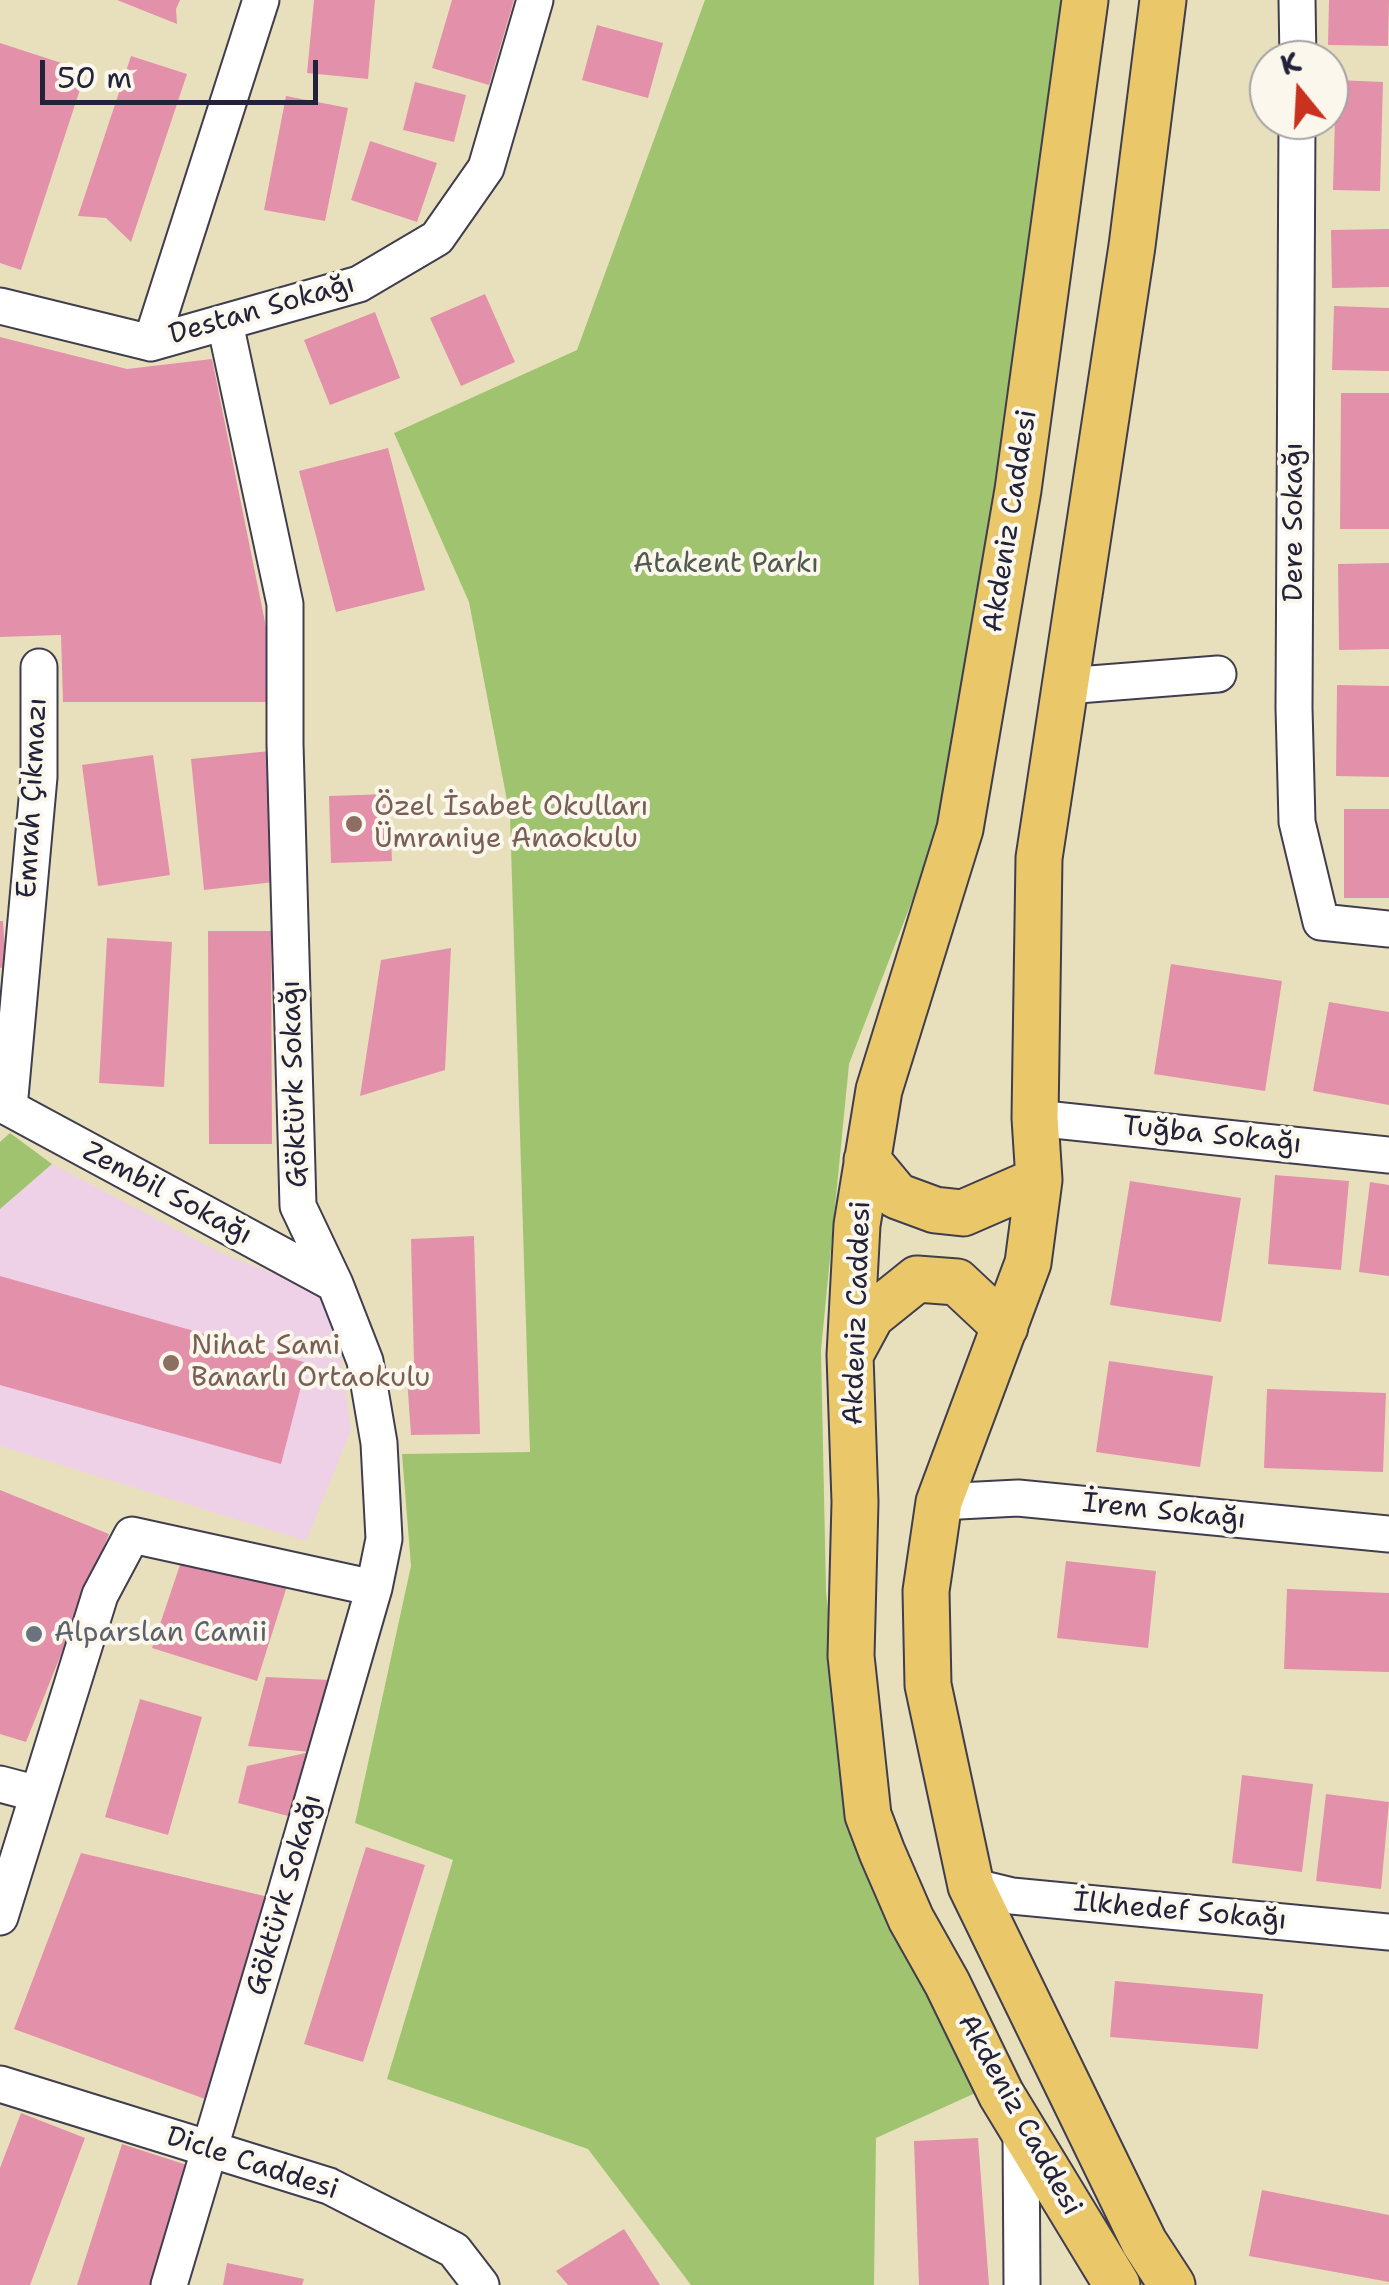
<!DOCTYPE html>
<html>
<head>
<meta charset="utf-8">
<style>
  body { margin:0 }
  #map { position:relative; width:1389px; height:2285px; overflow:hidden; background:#e8e0bc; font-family:"Shantell Sans",sans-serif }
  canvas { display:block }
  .north { position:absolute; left:1249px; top:40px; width:100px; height:100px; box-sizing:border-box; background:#fbf7ec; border:2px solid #a4a2a5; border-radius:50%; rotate:342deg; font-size:28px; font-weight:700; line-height:40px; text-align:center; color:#22223b }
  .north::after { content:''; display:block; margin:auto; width:35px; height:45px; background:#c8321e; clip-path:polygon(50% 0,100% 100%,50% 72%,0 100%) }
  .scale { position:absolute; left:40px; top:60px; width:278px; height:45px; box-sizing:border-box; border:5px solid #22223b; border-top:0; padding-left:12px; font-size:30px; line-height:35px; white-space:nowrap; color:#22223b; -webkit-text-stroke:8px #fbf7ec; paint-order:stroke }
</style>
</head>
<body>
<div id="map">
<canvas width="1389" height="2285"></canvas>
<div class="north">K</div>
<div class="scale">50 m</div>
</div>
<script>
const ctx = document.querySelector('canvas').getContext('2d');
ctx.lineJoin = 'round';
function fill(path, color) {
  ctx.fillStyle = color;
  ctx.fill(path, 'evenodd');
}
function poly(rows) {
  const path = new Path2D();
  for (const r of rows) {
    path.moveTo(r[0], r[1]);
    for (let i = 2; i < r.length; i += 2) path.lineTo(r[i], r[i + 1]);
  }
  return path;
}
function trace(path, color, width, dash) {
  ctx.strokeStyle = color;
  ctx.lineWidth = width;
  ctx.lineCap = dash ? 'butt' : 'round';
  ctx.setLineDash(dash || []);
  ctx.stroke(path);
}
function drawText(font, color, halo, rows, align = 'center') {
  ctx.font = font + ' "Shantell Sans",sans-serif';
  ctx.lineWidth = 8;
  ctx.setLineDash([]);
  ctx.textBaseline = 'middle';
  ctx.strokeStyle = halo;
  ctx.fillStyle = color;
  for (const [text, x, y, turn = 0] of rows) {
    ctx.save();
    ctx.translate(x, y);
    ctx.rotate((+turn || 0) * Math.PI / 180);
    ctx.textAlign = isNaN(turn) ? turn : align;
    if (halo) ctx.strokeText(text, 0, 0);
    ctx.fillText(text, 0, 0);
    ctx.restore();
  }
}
const built = poly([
  [52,1164,221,1253,332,1296,351,1430,306,1541,0,1446,0,1209]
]);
const green = poly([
  [705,0,1076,0,942,823,849,1064,821,1350,826,1591,846,1785,982,2090,876,2138,874,2285,691,2285,588,2149,387,2079,453,1860,355,1823,411,1566,402,1454,530,1452,510,816,469,602,394,433,577,350],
  [10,1133,52,1164,0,1209,0,1142]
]);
const building = poly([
  [117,0,180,0,176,9,177,24],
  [314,0,375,0,368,79,307,73],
  [452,0,514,0,489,85,432,68],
  [1329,0,1389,0,1388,46,1328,45],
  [597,25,663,43,648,98,582,80],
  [0,43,86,71,21,270,0,263],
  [131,56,187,74,131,242,106,218,78,216],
  [1336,80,1383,82,1380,191,1333,190],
  [415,82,466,95,454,142,403,130],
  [286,96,348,108,325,221,264,210],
  [370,141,437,163,417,222,351,200],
  [1389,229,1389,287,1332,288,1331,230],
  [485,294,515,362,461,386,430,318],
  [1334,306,1389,308,1389,371,1332,370],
  [375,312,400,378,330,405,304,340],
  [0,337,127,369,212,359,266,627,266,702,63,702,61,635,0,637],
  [1341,393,1389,393,1389,529,1340,529],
  [388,448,425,590,336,612,299,471],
  [1389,563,1389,649,1339,650,1338,564],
  [1337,685,1389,686,1389,777,1336,776],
  [270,751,283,881,204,890,191,759],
  [153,755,170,875,98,886,82,765],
  [389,794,392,861,331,863,329,796],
  [1344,809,1389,809,1389,898,1344,898],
  [0,921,3,921,6,967,0,968],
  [208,931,271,931,272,1144,209,1144],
  [107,938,172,942,164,1087,99,1083],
  [451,948,445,1070,360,1096,381,960],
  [1171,964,1282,981,1265,1091,1154,1074],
  [1329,1002,1389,1012,1389,1105,1313,1091],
  [1275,1175,1349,1181,1341,1270,1268,1264],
  [1130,1181,1241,1198,1221,1322,1110,1305],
  [1370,1182,1389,1185,1389,1276,1359,1272],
  [474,1236,480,1434,411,1435,406,1364,414,1364,411,1239],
  [0,1276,307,1363,281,1464,0,1385],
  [1109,1361,1213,1376,1200,1467,1096,1452],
  [1267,1389,1386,1393,1383,1472,1264,1468],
  [0,1490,109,1534,26,1742,0,1734],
  [185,1550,288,1583,257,1681,152,1648],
  [1066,1561,1156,1571,1148,1648,1057,1638],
  [1287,1589,1389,1593,1389,1672,1284,1669],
  [266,1677,331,1680,310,1752,248,1746],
  [140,1699,202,1717,168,1835,105,1817],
  [310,1752,292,1817,238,1803,247,1766],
  [1242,1775,1313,1784,1302,1872,1232,1863],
  [1326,1794,1389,1802,1381,1889,1316,1881],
  [366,1847,425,1865,363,2062,304,2044],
  [81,1853,273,1898,205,2099,14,2029],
  [1115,1981,1263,1994,1258,2049,1110,2037],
  [21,2113,85,2138,30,2285,0,2285,0,2168],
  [978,2138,989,2285,919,2285,914,2141],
  [122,2144,190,2166,152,2285,77,2285],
  [1262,2190,1389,2215,1389,2282,1249,2256],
  [624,2229,660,2285,568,2285,556,2271],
  [227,2263,304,2279,302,2285,223,2285]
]);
const minor = poly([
  [1297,0,1298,60],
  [1297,120,1294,708,1297,822,1321,922,1389,929],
  [0,306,151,343,359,284,437,238,486,168,535,0],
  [151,343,261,0],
  [1065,686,1218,674],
  [0,1103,335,1284],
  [9,1108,39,777,39,667],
  [1035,1118,1389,1155],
  [939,1502,1018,1498,1389,1534],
  [0,1784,38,1794],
  [971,1886,1012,1896,1389,1932],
  [0,1917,100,1595,132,1535,374,1588],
  [0,2084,329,2186,454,2250,481,2285],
  [1021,2129,1022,2285],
  [169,2285,284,1899,374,1588,384,1539,379,1443,365,1361,335,1284,298,1206,285,744,285,604,225,323]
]);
const major = poly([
  [1085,0,1018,490,960,829,879,1090,857,1225,850,1355,855,1502,851,1656,868,1815,882,1852,911,1919,947,1983,1001,2094,1117,2285],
  [1163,0,1132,246,1039,858,1035,1118,1039,1180,1028,1263,939,1502,926,1591,928,1685,971,1886,1144,2242,1172,2285],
  [867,1160,897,1196,935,1210,963,1213,1039,1180],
  [851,1353,871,1316,917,1279,957,1282,1005,1327]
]);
const markers = [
  [354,824,10,"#8d6e63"],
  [171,1363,10,"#8d6e63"],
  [34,1634,10,"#6b7280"]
];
const streetNames = [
  ["Destan Sokağı",262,310,-16],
  ["Akdeniz Caddesi",1011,521,-81],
  ["Dere Sokağı",1295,522,-90],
  ["Emrah Çıkmazı",33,798,-87],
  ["Göktürk Sokağı",295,1084,-92],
  ["Tuğba Sokağı",1212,1136,6],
  ["Zembil Sokağı",167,1194,28],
  ["Akdeniz Caddesi",858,1313,-88],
  ["İrem Sokağı",1164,1512,6],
  ["Göktürk Sokağı",285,1895,-74],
  ["İlkhedef Sokağı",1180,1912,5],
  ["Akdeniz Caddesi",1019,2115,61],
  ["Dicle Caddesi",252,2164,18]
];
const parkNames = [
  ["Atakent Parkı",726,565]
];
const educationNames = [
  ["Özel İsabet Okulları",374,808],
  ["Ümraniye Anaokulu",374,840],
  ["Nihat Sami",191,1347],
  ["Banarlı Ortaokulu",191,1379]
];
const worshipNames = [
  ["Alparslan Camii",54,1634]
];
fill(built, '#eed0e7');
fill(green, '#9fc36e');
fill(building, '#e391aa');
trace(minor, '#403e4e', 39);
trace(major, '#403e4e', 49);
trace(minor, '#fff', 35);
trace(major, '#eac769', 45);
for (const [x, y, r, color] of markers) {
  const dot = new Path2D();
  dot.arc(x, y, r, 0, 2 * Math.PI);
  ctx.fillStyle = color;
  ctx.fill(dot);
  trace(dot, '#fbf7ec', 4);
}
drawText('28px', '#22223b', '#fbf7ec', streetNames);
drawText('28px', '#4e5a4d', '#fbf7ec', parkNames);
drawText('28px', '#785e54', '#fbf7ec', educationNames, 'left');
drawText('28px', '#5b616d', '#fbf7ec', worshipNames, 'left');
</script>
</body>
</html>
